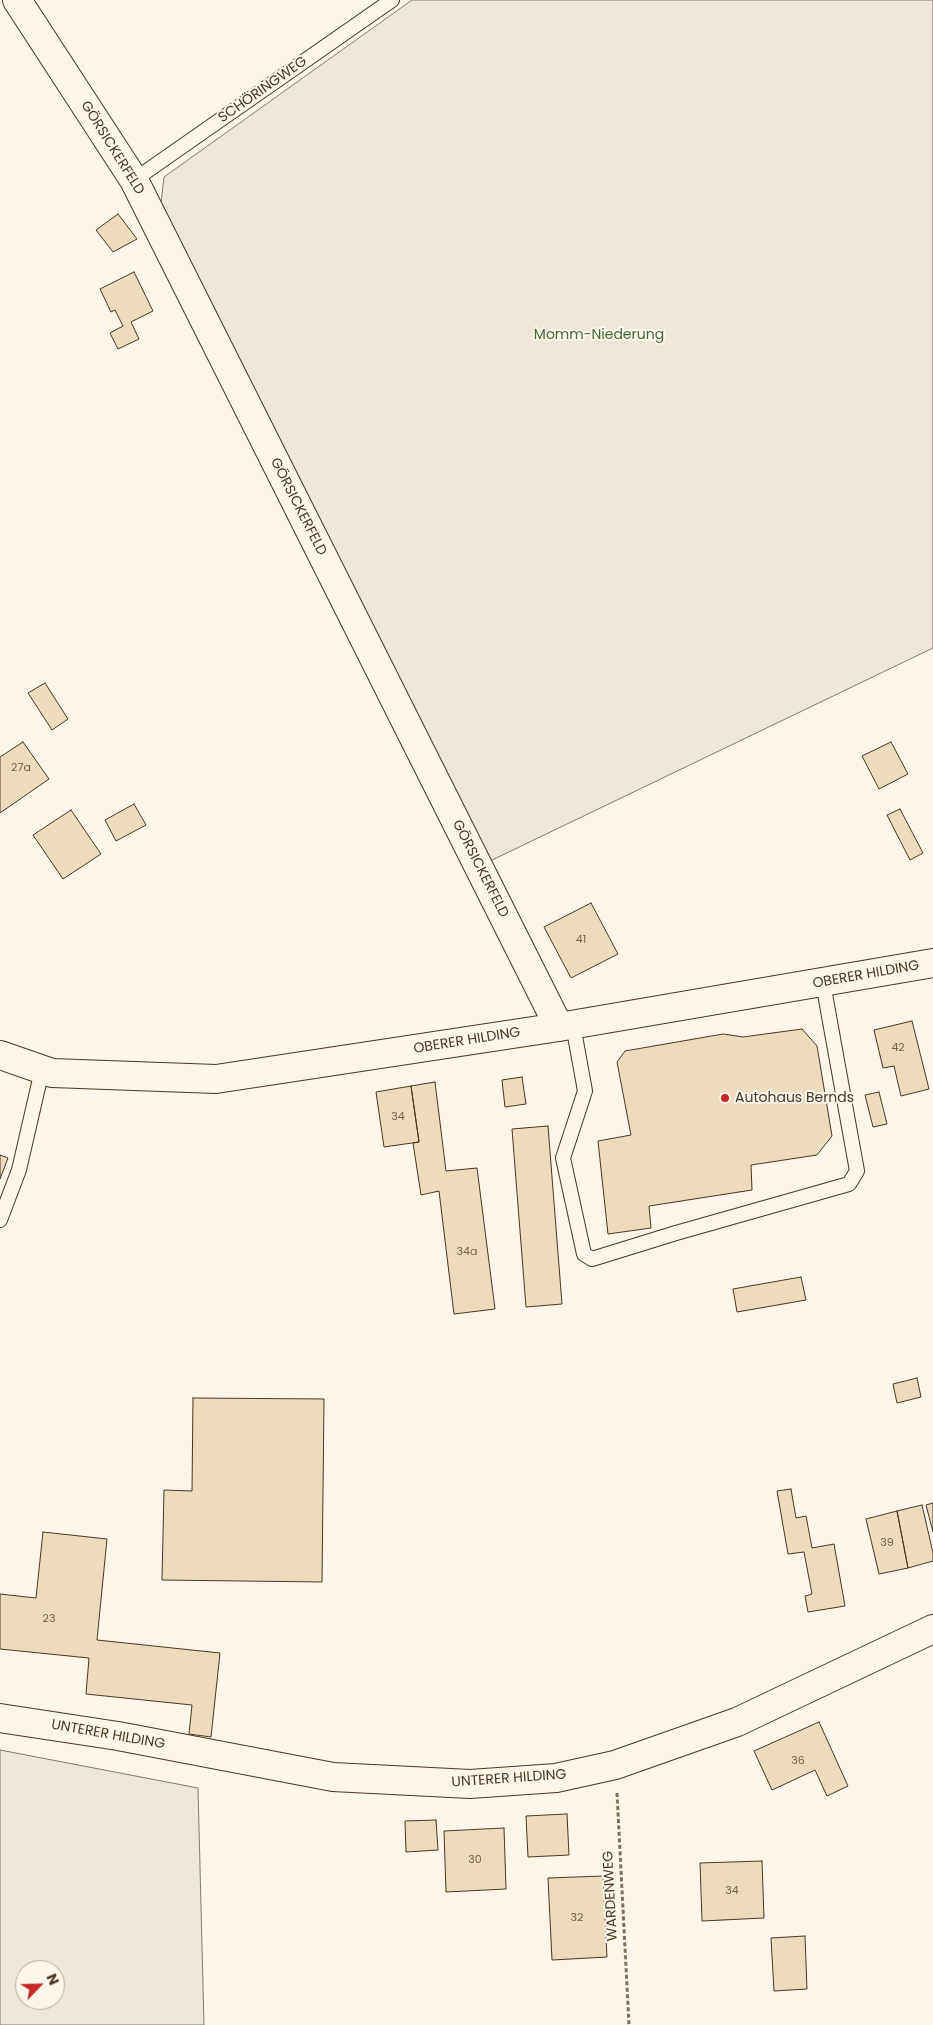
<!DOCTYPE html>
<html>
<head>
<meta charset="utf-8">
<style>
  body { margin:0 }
  #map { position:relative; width:933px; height:2025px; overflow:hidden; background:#fbf6e9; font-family:Poppins,sans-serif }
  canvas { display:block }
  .north { position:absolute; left:15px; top:1960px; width:50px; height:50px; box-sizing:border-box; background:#fbf6e9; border:1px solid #b4a999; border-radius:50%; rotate:66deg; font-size:14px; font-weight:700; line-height:20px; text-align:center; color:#4a3520 }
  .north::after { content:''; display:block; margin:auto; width:18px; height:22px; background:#c62828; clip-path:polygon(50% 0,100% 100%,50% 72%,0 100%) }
</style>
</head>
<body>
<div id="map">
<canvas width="933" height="2025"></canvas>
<div class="north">N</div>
</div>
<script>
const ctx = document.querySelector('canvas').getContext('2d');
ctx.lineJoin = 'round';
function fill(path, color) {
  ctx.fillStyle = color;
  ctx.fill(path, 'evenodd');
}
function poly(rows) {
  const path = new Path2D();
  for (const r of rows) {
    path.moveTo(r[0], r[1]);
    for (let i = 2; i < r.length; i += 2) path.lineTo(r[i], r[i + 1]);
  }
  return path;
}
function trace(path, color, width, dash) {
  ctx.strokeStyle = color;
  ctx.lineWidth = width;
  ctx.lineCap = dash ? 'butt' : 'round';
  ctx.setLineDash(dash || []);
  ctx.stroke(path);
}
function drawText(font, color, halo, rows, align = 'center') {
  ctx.font = font + ' Poppins,sans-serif';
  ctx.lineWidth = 4;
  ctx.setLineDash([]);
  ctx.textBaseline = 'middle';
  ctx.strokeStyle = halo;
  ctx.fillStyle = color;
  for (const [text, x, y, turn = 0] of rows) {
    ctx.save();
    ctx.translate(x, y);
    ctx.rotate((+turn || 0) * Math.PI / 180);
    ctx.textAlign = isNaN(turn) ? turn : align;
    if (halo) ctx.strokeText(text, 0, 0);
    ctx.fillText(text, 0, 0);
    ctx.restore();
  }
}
const green = poly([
  [412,0,933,0,933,648,488,862,161,203,164,177,412,0],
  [0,1750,198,1788,204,2025,0,2025,0,1750],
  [25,1970,55,1970,55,2000,25,2000,25,1970]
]);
const building = poly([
  [118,214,137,239,113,252,96,230,118,214],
  [134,272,153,311,131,322,139,339,118,349,110,333,123,326,115,310,111,312,100,289,134,272],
  [45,683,68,719,52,730,28,693,45,683],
  [23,742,49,779,0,813,0,757,23,742],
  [891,742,908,774,879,789,862,756,891,742],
  [134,804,146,825,116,841,105,820,134,804],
  [900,809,923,853,910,860,887,815,900,809],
  [71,810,101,854,63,879,33,835,71,810],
  [591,903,618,954,571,978,544,927,591,903],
  [912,1021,929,1089,901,1096,894,1066,883,1068,874,1030,912,1021],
  [802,1029,817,1046,832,1136,817,1155,751,1165,752,1190,649,1206,651,1228,608,1234,598,1141,631,1135,617,1062,625,1051,723,1034,743,1037,802,1029],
  [522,1077,526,1104,505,1107,502,1080,522,1077],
  [435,1082,446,1171,477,1168,495,1309,454,1314,439,1191,421,1195,413,1143,419,1142,411,1086,435,1082],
  [411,1086,419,1142,384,1147,376,1092,411,1086],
  [879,1092,887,1124,873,1127,865,1095,879,1092],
  [548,1126,562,1304,526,1307,512,1129,548,1126],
  [0,1155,8,1158,0,1179,0,1155],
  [801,1277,806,1300,737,1312,733,1289,801,1277],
  [917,1378,921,1397,897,1403,893,1384,917,1378],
  [193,1398,324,1399,322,1582,162,1580,164,1490,192,1491,193,1398],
  [791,1489,796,1518,806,1516,812,1548,834,1544,845,1606,808,1612,805,1596,812,1594,804,1552,788,1554,777,1491,791,1489],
  [933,1503,933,1532,926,1505,933,1503],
  [922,1505,933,1553,933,1561,908,1568,897,1511,922,1505],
  [897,1511,908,1568,879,1574,866,1519,897,1511],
  [43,1532,107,1539,97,1640,220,1653,211,1737,189,1734,192,1705,86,1694,89,1658,0,1649,0,1594,36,1598,43,1532],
  [819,1722,848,1786,827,1796,815,1770,772,1790,754,1751,819,1722],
  [567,1814,569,1855,528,1857,526,1816,567,1814],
  [436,1820,438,1850,406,1852,405,1821,436,1820],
  [504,1828,506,1889,446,1892,444,1831,504,1828],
  [762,1861,764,1918,702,1921,700,1863,762,1861],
  [603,1876,607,1957,552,1960,548,1878,603,1876],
  [805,1936,807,1989,774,1991,771,1938,805,1936]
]);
const path = poly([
  [617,1793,629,2025]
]);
const service = poly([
  [134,180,392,0],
  [573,1025,585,1091,563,1158,584,1254,592,1259,676,1233,849,1184,857,1171,823,983],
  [0,1220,19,1170,42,1070]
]);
const minor = poly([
  [17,0,134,180,559,1027],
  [0,1055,52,1073,216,1079,559,1027,933,963],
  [0,1718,118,1736,333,1777,470,1784,556,1778,615,1765,737,1722,933,1629]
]);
const markers = [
  [725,1098,5,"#c62828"]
];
const numberNames = [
  ["27a",21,768],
  ["41",581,940],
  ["42",898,1048],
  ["34",398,1117],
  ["34a",467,1252],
  ["39",887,1543],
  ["23",49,1619],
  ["36",798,1761],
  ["30",475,1860],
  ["34",732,1891],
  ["32",577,1918]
];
const streetNames = [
  ["SCHÖRINGWEG",263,90,-35],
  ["GÖRSICKERFELD",112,148,58],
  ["GÖRSICKERFELD",298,507,63],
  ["GÖRSICKERFELD",480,869,63],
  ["OBERER HILDING",866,975,-10],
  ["OBERER HILDING",467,1041,-9],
  ["UNTERER HILDING",108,1735,10],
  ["UNTERER HILDING",509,1779,-4],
  ["WARDENWEG",611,1896,-93]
];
const parkNames = [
  ["Momm-Niederung",599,335]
];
const poiNames = [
  ["Autohaus Bernds",735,1098]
];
fill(green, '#ede6d9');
trace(green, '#887966', 1);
fill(building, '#ecdcbc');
trace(building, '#4a3520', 1);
trace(service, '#4a3520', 16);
trace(minor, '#4a3520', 30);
trace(path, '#7f6f5c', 3, [4, 2.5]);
trace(service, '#fbf6e9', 14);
trace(minor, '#fbf6e9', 28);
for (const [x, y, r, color] of markers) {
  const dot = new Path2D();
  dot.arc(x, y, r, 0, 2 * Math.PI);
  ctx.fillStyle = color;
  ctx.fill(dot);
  trace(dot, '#fbf6e9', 2);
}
drawText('11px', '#725f47', null, numberNames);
drawText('14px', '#4a3520', '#fbf6e9', streetNames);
drawText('14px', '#436837', '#fbf6e9', parkNames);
drawText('14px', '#4a3520', '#fbf6e9', poiNames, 'left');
</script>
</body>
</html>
